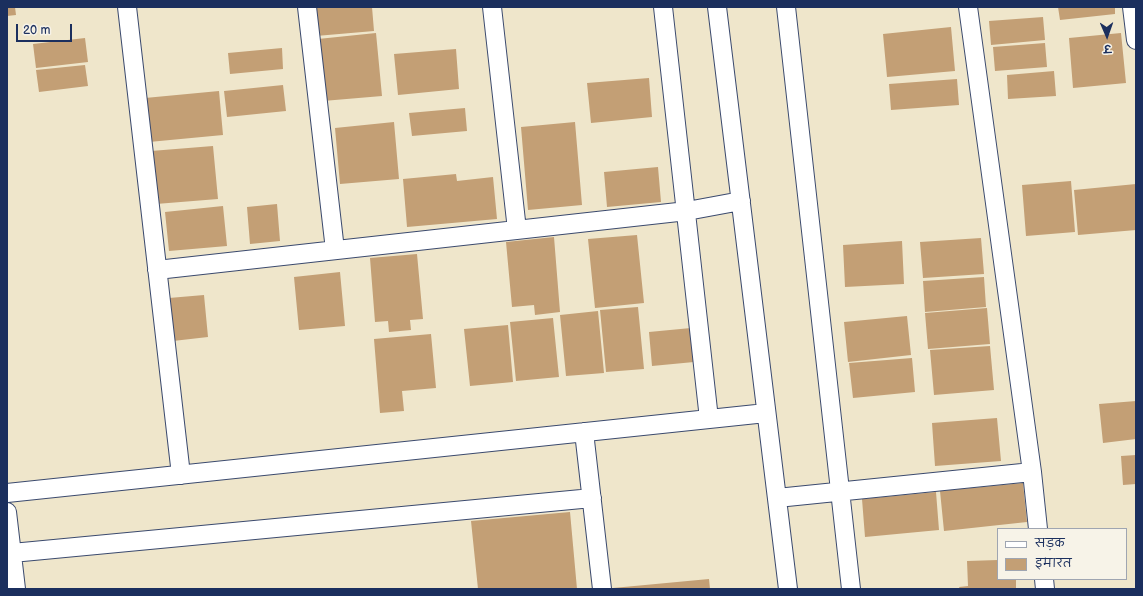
<!DOCTYPE html>
<html>
<head>
<meta charset="utf-8">
<style>
  body { margin:0 }
  #map { position:relative; width:1143px; height:596px; overflow:hidden; background:#efe6cb; font-family:"Balsamiq Sans","Playpen Sans Deva",sans-serif }
  canvas { display:block }
  .frame { position:absolute; inset:0; border:8px solid #1b2f5e; pointer-events:none }
  .legend { position:absolute; left:997px; top:528px; width:130px; height:52px; box-sizing:border-box; background:#f7f3e8; border:1px solid #9fa5b1; margin:0; padding:5px 7px; list-style:none; font-size:12px; color:#1b2f5e }
  .legend li { display:flex; align-items:center; gap:8px; height:20px }
  .legend b { width:20px; border:1px solid #9fa5b1 }
  .north { position:absolute; left:1087px; top:16px; width:40px; height:40px; -webkit-text-stroke:3px #f7f3e8; paint-order:stroke; rotate:178deg; font-size:11px; font-weight:700; line-height:16px; text-align:center; color:#1b2f5e }
  .north::after { content:''; display:block; margin:auto; width:14px; height:18px; background:#1b2f5e; clip-path:polygon(50% 0,100% 100%,50% 72%,0 100%) }
  .scale { position:absolute; left:16px; top:24px; width:56px; height:18px; box-sizing:border-box; border:2px solid #1b2f5e; border-top:0; padding-left:5px; font-size:12px; line-height:14px; white-space:nowrap; color:#1b2f5e; -webkit-text-stroke:3px #f7f3e8; paint-order:stroke }
</style>
</head>
<body>
<div id="map">
<canvas width="1143" height="596"></canvas>
<div class="frame"></div>
<ul class="legend">
<li><b style="height:5px;background:#fff"></b>सड़क</li>
<li><b style="height:11px;background:#c39f75"></b>इमारत</li>
</ul>
<div class="north">उ</div>
<div class="scale">20 m</div>
</div>
<script>
const ctx = document.querySelector('canvas').getContext('2d');
ctx.lineJoin = 'round';
function fill(path, color) {
  ctx.fillStyle = color;
  ctx.fill(path, 'evenodd');
}
function poly(rows) {
  const path = new Path2D();
  for (const r of rows) {
    path.moveTo(r[0], r[1]);
    for (let i = 2; i < r.length; i += 2) path.lineTo(r[i], r[i + 1]);
  }
  return path;
}
function trace(path, color, width, dash) {
  ctx.strokeStyle = color;
  ctx.lineWidth = width;
  ctx.lineCap = dash ? 'butt' : 'round';
  ctx.setLineDash(dash || []);
  ctx.stroke(path);
}
const building = poly([
  [7,7,15,7,16,15,7,16],
  [314,7,372,7,374,31,316,36],
  [1058,7,1115,7,1115,14,1060,20],
  [1043,17,1045,40,991,45,989,21],
  [951,27,955,71,887,77,883,34],
  [376,33,382,96,323,101,318,39],
  [1121,33,1126,83,1073,88,1069,38],
  [85,38,88,62,36,68,33,44],
  [1045,43,1047,67,995,71,993,47],
  [282,48,283,69,230,74,228,53],
  [456,49,459,89,398,95,394,54],
  [85,65,88,86,39,92,36,70],
  [1054,71,1056,96,1008,99,1007,75],
  [649,78,652,117,591,123,587,83],
  [957,79,959,105,891,110,889,84],
  [283,85,286,111,227,117,224,91],
  [219,91,223,135,149,142,145,98],
  [465,108,467,131,412,136,409,113],
  [394,122,399,179,340,184,335,128],
  [575,122,582,205,528,210,521,127],
  [213,146,218,199,156,204,151,151],
  [658,167,661,202,607,207,604,172],
  [456,174,457,181,493,177,497,219,407,227,403,179],
  [1071,181,1075,232,1026,236,1022,185],
  [1136,184,1136,230,1078,235,1074,190],
  [277,204,280,241,250,244,247,207],
  [223,206,227,246,169,251,165,212],
  [637,235,644,303,595,308,588,239],
  [554,237,560,312,535,315,534,305,512,307,506,242],
  [981,238,984,274,923,278,920,242],
  [902,241,904,284,845,287,843,245],
  [417,254,423,319,410,320,411,330,389,332,388,321,375,322,370,258],
  [340,272,345,326,299,330,294,277],
  [984,277,986,307,925,312,923,281],
  [204,295,208,337,173,341,169,298],
  [638,307,644,369,606,372,600,310],
  [987,308,990,344,928,349,925,313],
  [598,311,604,373,566,376,560,315],
  [907,316,911,355,848,362,844,322],
  [553,318,559,377,516,381,510,322],
  [508,325,513,382,470,386,464,329],
  [691,328,694,362,652,366,649,332],
  [431,334,436,388,402,391,404,411,380,413,374,339],
  [990,346,994,390,934,395,930,350],
  [912,358,915,392,853,398,849,363],
  [1136,401,1136,439,1103,443,1099,404],
  [997,418,1001,461,935,466,932,423],
  [1136,455,1136,484,1123,485,1121,456],
  [1023,483,1027,522,944,531,940,491],
  [936,492,939,530,865,537,862,499],
  [570,512,577,589,478,589,471,521],
  [998,560,998,579,1016,579,1016,589,960,589,959,587,968,586,967,561],
  [709,579,710,589,613,589,613,588]
]);
const minor = poly([
  [127,7,181,475],
  [307,7,335,250],
  [492,7,517,230],
  [663,7,709,419],
  [717,7,788,589],
  [786,7,851,589],
  [968,7,1032,472,1038,529],
  [1132,7,1136,40],
  [157,270,687,211,741,201],
  [584,432,602,589],
  [7,493,766,413],
  [777,498,1032,472],
  [7,512,16,589],
  [12,553,592,498],
  [1044,579,1045,589]
]);
fill(building, '#c39f75');
trace(minor, '#3b4a6e', 20);
trace(minor, '#fff', 18);
</script>
</body>
</html>
